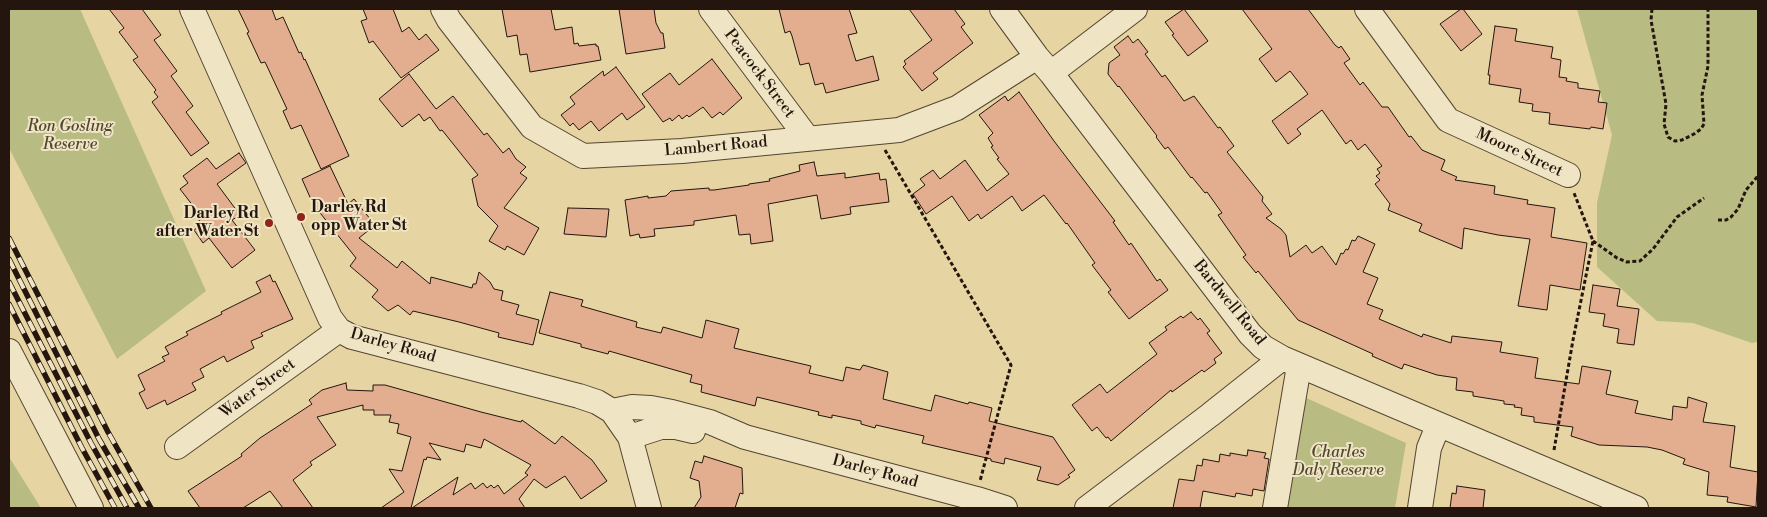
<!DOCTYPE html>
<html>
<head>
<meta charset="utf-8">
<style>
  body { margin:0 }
  #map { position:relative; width:1767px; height:517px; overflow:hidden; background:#e6d5a2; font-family:"Libre Bodoni",serif }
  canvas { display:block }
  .frame { position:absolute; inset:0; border:10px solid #24150e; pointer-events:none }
</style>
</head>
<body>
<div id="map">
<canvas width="1767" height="517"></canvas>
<div class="frame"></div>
</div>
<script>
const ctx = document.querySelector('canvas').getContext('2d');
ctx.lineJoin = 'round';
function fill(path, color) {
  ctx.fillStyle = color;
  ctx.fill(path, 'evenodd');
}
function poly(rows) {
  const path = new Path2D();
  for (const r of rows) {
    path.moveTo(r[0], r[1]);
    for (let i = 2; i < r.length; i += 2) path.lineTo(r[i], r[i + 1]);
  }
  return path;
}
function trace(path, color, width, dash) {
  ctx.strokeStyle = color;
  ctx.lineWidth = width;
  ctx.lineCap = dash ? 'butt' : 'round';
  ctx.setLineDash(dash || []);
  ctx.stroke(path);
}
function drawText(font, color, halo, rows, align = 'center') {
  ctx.font = font + ' "Libre Bodoni",serif';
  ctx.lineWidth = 4;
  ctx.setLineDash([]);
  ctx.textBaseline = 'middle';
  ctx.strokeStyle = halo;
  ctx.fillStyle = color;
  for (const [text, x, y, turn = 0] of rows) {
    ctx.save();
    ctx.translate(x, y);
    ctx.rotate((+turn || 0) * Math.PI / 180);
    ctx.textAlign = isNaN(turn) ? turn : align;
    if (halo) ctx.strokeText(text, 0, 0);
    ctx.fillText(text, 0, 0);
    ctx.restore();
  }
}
const green = poly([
  [9,9,80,9,206,291,117,359,9,148],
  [1577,9,1758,9,1758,342,1752,343,1693,323,1657,321,1597,267,1597,203,1612,135],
  [1302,396,1406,443,1395,508,1282,508],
  [9,457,41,508,9,508]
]);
const building = poly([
  [109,9,142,9,161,35,154,40,177,71,171,76,193,106,186,112,209,143,191,156,152,102,158,97,154,92,156,90,133,60,138,57,119,32,124,28,109,9],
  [238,9,272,9,276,20,283,17,299,53,301,52,304,60,305,59,349,156,321,169,301,125,291,129,283,111,287,109,265,62,261,63,247,33,249,32,238,9],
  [363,9,393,9,402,32,409,27,419,40,426,34,439,50,401,78,373,41,369,43,361,21,367,19,363,9],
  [502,9,551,9,555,30,572,27,574,44,578,43,579,46,596,44,596,46,598,46,601,60,530,72,527,54,520,55,517,35,507,37,502,9],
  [619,9,654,9,656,23,661,33,663,33,665,48,626,54,619,9],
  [779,9,849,9,857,33,848,35,856,61,873,56,879,80,826,93,823,83,815,85,809,63,800,65,792,36,790,31,785,33,779,9],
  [909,9,954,9,965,24,961,27,973,43,933,73,938,79,922,91,903,67,906,64,904,61,932,40,909,9],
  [1184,9,1208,41,1188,56,1172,35,1174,34,1165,22,1184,9],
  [1242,9,1308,9,1335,45,1339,48,1341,46,1350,59,1344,63,1360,85,1363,82,1382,107,1388,107,1409,137,1411,136,1422,150,1445,160,1441,170,1457,177,1455,180,1495,186,1494,194,1528,200,1527,204,1555,208,1551,237,1587,243,1580,290,1550,285,1547,310,1518,306,1530,239,1498,235,1464,228,1462,249,1419,231,1422,224,1388,210,1390,204,1375,184,1380,180,1376,176,1380,173,1377,169,1382,166,1365,144,1358,150,1351,140,1346,144,1322,110,1297,129,1301,134,1288,144,1272,121,1308,94,1290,71,1276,82,1259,59,1272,49,1242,9],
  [1461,9,1463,9,1482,34,1461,51,1440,24,1461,9],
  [1495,26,1517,29,1515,41,1553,47,1551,58,1561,60,1559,77,1567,78,1566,81,1578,83,1578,88,1600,91,1598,102,1607,103,1603,129,1591,127,1590,129,1549,124,1550,113,1532,111,1533,104,1519,102,1521,89,1489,84,1490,75,1488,75,1495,26],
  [1128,36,1133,43,1138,39,1148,52,1145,54,1162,77,1165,75,1184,101,1194,96,1218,128,1220,127,1234,146,1227,152,1263,197,1262,201,1272,214,1266,218,1281,229,1286,235,1290,257,1306,245,1312,253,1322,246,1336,265,1341,253,1343,254,1346,249,1348,250,1352,240,1355,241,1358,236,1375,244,1363,272,1378,278,1367,304,1383,310,1379,319,1422,337,1423,334,1451,343,1452,336,1502,342,1500,352,1538,358,1535,378,1579,384,1582,366,1611,371,1606,394,1638,401,1635,413,1672,420,1673,406,1687,408,1688,397,1707,403,1703,422,1735,426,1730,467,1758,472,1756,507,1727,502,1728,497,1707,495,1709,472,1683,464,1685,459,1662,450,1647,447,1599,445,1571,436,1573,427,1534,422,1534,417,1521,415,1522,408,1514,407,1515,405,1504,404,1504,401,1473,396,1473,392,1456,390,1457,378,1437,375,1404,364,1402,369,1372,356,1373,354,1298,320,1258,271,1256,273,1243,257,1246,255,1218,215,1222,213,1207,192,1205,193,1192,177,1191,178,1168,147,1165,149,1156,137,1157,136,1119,86,1118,87,1108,74,1109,63,1120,55,1114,47,1128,36],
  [712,59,742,98,723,115,720,112,712,118,703,107,689,117,687,115,682,119,679,115,672,121,670,118,663,122,642,94,670,73,679,85,712,59],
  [616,67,645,107,627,120,622,113,599,131,591,121,579,130,573,123,570,126,561,115,575,104,570,97,603,71,604,76,616,67],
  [409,74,436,109,453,96,484,135,487,133,503,153,509,148,516,159,526,167,520,173,527,178,504,208,539,228,524,255,507,246,505,250,489,241,498,226,478,206,472,179,478,175,442,130,440,131,430,117,424,121,419,114,402,127,379,99,409,74],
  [1019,92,1054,141,1115,221,1113,222,1129,245,1131,243,1157,281,1160,279,1168,290,1129,319,1108,292,1111,290,1092,265,1095,263,1067,223,1066,224,1044,195,1022,211,1012,196,981,219,978,214,969,221,952,196,926,214,913,194,925,185,920,179,933,170,940,179,965,160,987,191,1009,174,997,159,999,158,991,147,993,146,988,138,993,133,979,115,1005,96,1008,101,1019,92],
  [239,153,246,163,217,184,240,215,232,220,255,250,232,268,209,238,203,243,194,230,202,224,194,214,197,211,180,189,188,183,183,176,207,158,216,169,239,153],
  [814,162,817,176,845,173,845,178,879,173,880,180,886,179,889,202,850,207,851,214,821,219,817,195,768,204,773,241,751,244,750,234,739,235,736,215,694,221,694,225,654,229,655,236,640,238,639,234,630,236,625,200,648,196,648,198,666,196,671,191,709,188,709,190,714,190,749,185,749,184,770,181,769,179,800,171,799,165,814,162],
  [330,166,348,204,354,199,375,225,359,238,397,268,402,261,430,284,431,277,472,288,473,284,476,284,479,272,490,282,494,289,503,291,501,300,519,305,516,314,539,320,533,345,498,337,499,333,459,322,413,311,410,315,398,305,388,311,372,297,378,290,350,266,356,258,313,204,302,179,330,166],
  [568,208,609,209,606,237,564,234,568,208],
  [270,275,273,282,275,281,293,319,261,333,263,336,251,341,254,348,227,362,224,356,200,369,204,377,192,383,196,390,167,405,165,400,147,409,139,393,145,390,138,375,165,361,162,357,169,354,165,347,188,335,186,332,222,314,221,312,261,292,256,282,270,275],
  [1593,285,1620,289,1617,306,1639,309,1634,345,1617,343,1619,329,1603,326,1605,314,1589,312,1593,285],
  [550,292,583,300,581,306,637,322,636,327,661,333,663,327,702,338,706,320,739,329,734,348,811,366,809,373,843,381,846,367,860,370,863,365,888,372,883,399,931,411,935,395,968,404,969,402,992,408,989,421,1053,437,1075,470,1068,475,1070,477,1058,485,1037,480,1041,467,1005,458,1004,464,991,461,991,459,922,443,924,436,876,425,875,428,861,424,861,421,832,415,832,418,818,415,819,412,757,397,755,406,701,392,702,385,690,382,692,375,609,351,608,354,581,347,581,344,539,333,550,292],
  [1191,312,1198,320,1200,318,1210,331,1207,333,1222,353,1214,359,1216,363,1204,372,1202,370,1172,392,1171,390,1111,441,1108,437,1106,438,1097,427,1092,431,1072,405,1100,384,1107,393,1157,354,1149,343,1167,330,1165,327,1181,316,1183,318,1191,312],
  [346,383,347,390,373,391,373,385,385,385,481,412,521,422,522,420,555,444,562,436,592,460,607,481,581,499,565,476,546,488,534,479,519,499,525,508,412,508,458,477,453,495,471,483,475,489,483,483,487,488,491,485,494,488,498,485,504,494,528,475,525,473,531,465,484,439,481,448,466,444,464,452,429,443,441,460,427,457,426,460,424,459,411,508,381,508,404,492,389,469,402,471,411,437,397,433,399,424,389,422,391,415,374,415,374,410,363,410,363,405,317,417,336,445,310,462,312,465,293,480,313,508,283,508,270,491,243,508,200,508,188,491,242,456,241,454,260,438,312,404,309,400,322,390,346,383],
  [1248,450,1266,453,1264,458,1269,459,1264,491,1253,489,1252,496,1236,493,1235,497,1203,491,1200,508,1173,508,1179,479,1194,481,1197,465,1202,466,1203,459,1219,462,1220,454,1230,456,1230,453,1247,456,1248,450],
  [704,456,742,468,743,494,740,493,735,508,694,508,701,497,699,481,690,478,695,461,702,463,704,456],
  [1457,486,1485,490,1483,508,1450,508,1452,493,1456,494,1457,486]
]);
const path = poly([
  [1652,9,1651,20,1666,104,1664,124,1668,137,1675,141,1682,140,1694,134,1701,129,1704,124,1702,95,1708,66,1708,9],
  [885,150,1011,365,980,481],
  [1718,220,1726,220,1731,217,1738,209,1746,190,1758,176],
  [1593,241,1617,258,1627,262,1640,261,1653,249,1677,217,1704,198],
  [1554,450,1573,340,1593,241,1574,193]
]);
const minor = poly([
  [192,9,330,318,339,330,352,337,579,396,597,402,612,411,630,437,649,508],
  [443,9,449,20,532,127,583,156,682,151,899,130,957,108,1037,57],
  [711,9,808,139],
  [1002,9,1037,57,1051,73,1250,334,1263,347,1282,358,1636,508],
  [1367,9,1448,120,1568,175],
  [1051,73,1135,9],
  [9,351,91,508],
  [612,411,632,407,651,408,672,412,710,422,745,437,977,499,1005,508],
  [630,437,661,427,676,427,693,431],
  [177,447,339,330],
  [1087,508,1210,415,1282,358],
  [1275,508,1299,366],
  [1420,508,1429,448,1438,426]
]);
const rail = poly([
  [9,238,108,432,151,508],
  [9,259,99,439,139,508],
  [9,282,91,443,127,508],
  [9,304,82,448,115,508]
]);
const markers = [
  [301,217,5,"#8f2418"],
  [269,223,5,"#8f2418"]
];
const streetNames = [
  ["Peacock Street",759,74,53],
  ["Lambert Road",716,147,-5],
  ["Moore Street",1519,153,25],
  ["Bardwell Road",1229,303,51],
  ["Darley Road",393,346,16],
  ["Water Street",258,389,-36],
  ["Darley Road",875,472,15]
];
const parkNames = [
  ["Ron Gosling",70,127],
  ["Reserve",70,145],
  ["Charles",1338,453],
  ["Daly Reserve",1338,471]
];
const poiNames = [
  ["Darley Rd",311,208],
  ["opp Water St",311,226],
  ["Darley Rd",259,214,"right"],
  ["after Water St",259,232,"right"]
];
fill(green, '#b8bc83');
fill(building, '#e3ad8f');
trace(building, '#24150e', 1);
trace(minor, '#544533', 26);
trace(path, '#24150e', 3, [4, 2.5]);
trace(minor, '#efe4c3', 24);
trace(rail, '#24150e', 5.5);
trace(rail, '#efe4c3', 4, [11]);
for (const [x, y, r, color] of markers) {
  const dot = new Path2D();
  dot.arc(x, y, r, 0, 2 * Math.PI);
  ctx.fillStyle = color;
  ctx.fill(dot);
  trace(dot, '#efe4c3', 2);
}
drawText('16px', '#24150e', '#efe4c3', streetNames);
drawText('italic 16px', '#504731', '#efe4c3', parkNames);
drawText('bold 16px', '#24150e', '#efe4c3', poiNames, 'left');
</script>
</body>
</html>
